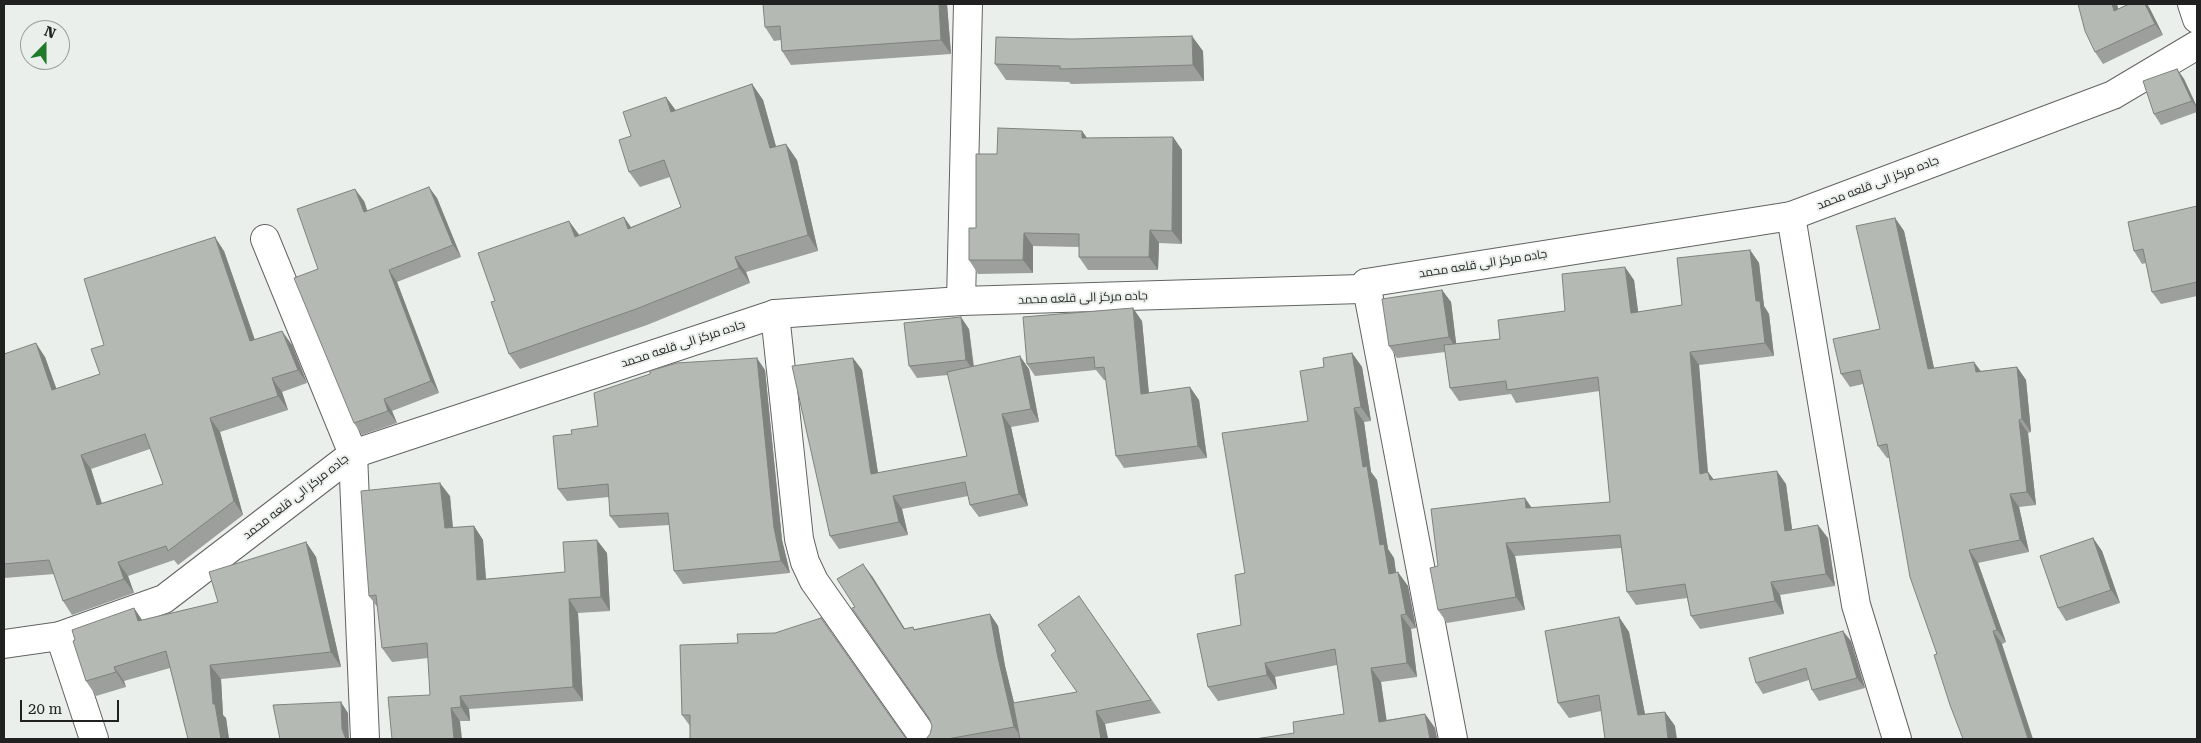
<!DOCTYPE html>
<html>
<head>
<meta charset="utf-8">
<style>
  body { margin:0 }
  #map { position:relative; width:2201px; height:743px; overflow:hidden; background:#ebefeb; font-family:"Roboto Serif",serif }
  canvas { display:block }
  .frame { position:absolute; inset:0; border:5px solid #202120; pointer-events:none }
  .north { position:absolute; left:20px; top:20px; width:50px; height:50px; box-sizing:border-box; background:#ebefeb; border:1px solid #9a9d9a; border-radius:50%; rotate:22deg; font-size:14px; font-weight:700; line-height:20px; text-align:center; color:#202120 }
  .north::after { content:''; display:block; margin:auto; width:18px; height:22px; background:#1f7a29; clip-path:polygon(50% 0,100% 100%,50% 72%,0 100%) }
  .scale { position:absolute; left:20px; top:700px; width:99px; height:22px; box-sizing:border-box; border:2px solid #202120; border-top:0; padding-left:6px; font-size:15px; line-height:18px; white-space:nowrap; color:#202120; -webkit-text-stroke:4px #ebefeb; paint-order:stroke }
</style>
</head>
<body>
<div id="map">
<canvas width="2201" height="743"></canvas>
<div class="frame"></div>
<div class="north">N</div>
<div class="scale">20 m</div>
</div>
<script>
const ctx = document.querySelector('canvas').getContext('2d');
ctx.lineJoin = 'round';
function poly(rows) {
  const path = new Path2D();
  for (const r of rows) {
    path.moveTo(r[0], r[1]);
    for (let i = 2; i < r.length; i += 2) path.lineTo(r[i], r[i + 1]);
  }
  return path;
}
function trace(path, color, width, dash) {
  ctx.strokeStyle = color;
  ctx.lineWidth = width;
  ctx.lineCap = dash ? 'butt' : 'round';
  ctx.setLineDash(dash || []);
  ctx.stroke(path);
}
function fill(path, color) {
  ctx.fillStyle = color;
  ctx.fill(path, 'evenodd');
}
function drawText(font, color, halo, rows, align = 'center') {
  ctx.font = font + ' "Roboto Serif",Cairo,serif';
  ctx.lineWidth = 4;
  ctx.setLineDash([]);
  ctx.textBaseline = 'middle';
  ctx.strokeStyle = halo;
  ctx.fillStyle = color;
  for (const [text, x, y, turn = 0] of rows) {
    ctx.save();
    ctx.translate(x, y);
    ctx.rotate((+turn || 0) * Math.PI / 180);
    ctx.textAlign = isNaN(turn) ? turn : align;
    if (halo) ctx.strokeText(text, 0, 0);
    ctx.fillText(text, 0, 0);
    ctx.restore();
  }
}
const minor = poly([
  [2192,4,2197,19],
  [1791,216,1856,605,1897,739],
  [265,239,353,454,365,739],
  [1366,283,1453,739],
  [961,301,968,4],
  [775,314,799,539,805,562,814,581,925,739],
  [60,636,94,739]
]);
const tertiary = poly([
  [4,644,60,636,164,599,353,454,775,314,961,301,1361,289,1366,283,1791,216,2113,95,2197,45]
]);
const wall = poly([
  [947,4,951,54,791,65,782,51,781,40,774,41,765,27],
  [998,4,1016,4,1016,5],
  [2129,4,2147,4,2150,9,2163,35,2103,64,2095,52,2118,9],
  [1072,39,1203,51,1204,81,1071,84,1069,82,1006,80,995,64],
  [2177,69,2184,79,2197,107,2197,112,2161,125,2154,114],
  [752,84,763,100,776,147,797,160,818,251,746,272,750,283,647,325,520,369,509,354,495,301,579,235,631,227,681,207,670,177,640,187,629,172,631,136,675,111],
  [1082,131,1087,138,1173,137,1182,150,1182,244,1159,243,1158,270,1088,270,1079,257,1079,247,1033,246,1033,273,978,274,969,260,976,228,997,154],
  [437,198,461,257,397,282,439,393,392,411,397,423,362,435,354,423,318,269,364,201,367,211],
  [2197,206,2197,296,2161,304,2152,292,2146,263,2142,264,2134,251],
  [1895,218,1904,231,1934,368,1981,371,2017,367,2026,380,2031,432,2028,433,2036,505,2019,507,2029,552,1978,563,2006,642,2002,644,1937,654,1889,458,1887,458,1878,446,1863,384,1850,387,1841,374,1880,329],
  [1750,250,1759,263,1764,306,1769,314,1774,356,1699,365,1708,472,1713,479,1786,484,1792,529,1828,538,1835,586,1780,595,1784,614,1700,629,1691,616,1687,598,1636,605,1627,592,1621,548,1515,556,1525,610,1447,623,1438,610,1438,566,1532,508,1610,502,1600,391,1516,403,1511,394,1459,401,1450,388,1445,352,1397,358,1389,346,1442,290,1451,302,1456,344,1500,339,1565,311,1634,280,1638,312,1682,305],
  [224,251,255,340,292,345,307,383,282,392,288,410,220,432,243,515,178,565,174,560,128,576,134,593,72,615,63,601,54,574,4,578,4,354,45,357,56,389,100,374,104,345],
  [150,449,163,484,102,503,91,469],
  [1142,321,1149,393,1199,400,1207,458,1124,468,1116,456,1106,380,1104,380,1096,370,1035,376,1027,364],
  [969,329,974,366,1029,369,1039,422,1011,427,1028,506,979,517,970,505,968,496,902,509,908,535,839,549,830,536,853,358,862,370,878,473,967,456,948,375,917,378,909,366],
  [1352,353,1362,367,1371,421,1364,422,1371,472,1377,480,1388,549,1394,558,1396,572,1408,586,1416,628,1411,629,1417,677,1381,682,1386,720,1425,714,1435,728,1437,739,1255,739,1294,733,1344,714,1337,665,1275,677,1277,689,1218,701,1208,687,1241,625,1245,573,1308,421,1324,367],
  [765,370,782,540,790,573,683,584,674,571,670,525,619,528,610,516,609,497,567,501,558,489,572,434,598,426,650,374],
  [450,496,453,528,474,526,483,540,486,579,565,572,607,553,610,611,578,613,583,701,469,709,470,721,460,721,430,695,428,658,392,662,382,648,378,608,369,596],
  [2093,538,2102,551,2120,603,2066,621,2058,608],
  [306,542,316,557,341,667,221,679,223,715,226,718,229,739,188,739,170,668,124,681,126,687,96,696,86,681,75,640,134,608,142,620,218,602],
  [872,576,905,629,915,629,990,614,998,626,1005,666,1014,703,1077,692,1056,651,1079,596,1161,713,1105,724,1108,739,926,739,930,734,932,726,930,718,855,607],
  [1619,617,1629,632,1645,714,1665,712,1675,726,1601,711,1569,718,1558,703],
  [1851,641,1865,688,1819,701,1812,690,1809,680,1763,694,1756,683],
  [680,645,904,736,690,726,682,715]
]);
const shadedWall = poly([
  [939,4,947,4,951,54,941,40],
  [2112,4,2117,4,2122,23,2114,11],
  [2145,4,2147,4,2150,9,2163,35,2155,24],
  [1192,36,1203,51,1204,81,1193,65],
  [2177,69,2184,79,2197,107,2197,108,2192,101],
  [752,84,763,100,781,164,770,148],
  [666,97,677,112,671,112],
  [1082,131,1091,144,1082,138],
  [1173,137,1182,150,1182,244,1172,231],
  [786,144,797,160,818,251,808,235],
  [429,187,437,198,461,257,453,245],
  [355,189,364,201,372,224,364,212],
  [624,217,635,233,628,229],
  [1895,218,1904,231,1937,382,1928,369],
  [569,221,580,236,575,237],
  [1150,230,1159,243,1158,270,1149,257],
  [1024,233,1033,246,1033,273,1023,260],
  [215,237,224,251,260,355,250,341],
  [1750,250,1759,263,1764,306,1769,314,1774,356,1765,343,1756,301],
  [735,257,746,272,750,283,739,268],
  [1625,267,1634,280,1640,326,1631,313],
  [389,270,397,282,439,393,431,381],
  [1442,290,1451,302,1457,350,1449,337],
  [1133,308,1142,321,1150,406,1141,394],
  [961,317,969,329,974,372,966,360],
  [282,331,292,345,307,383,298,370],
  [36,343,45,357,62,404,52,390],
  [1690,352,1699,365,1709,487,1700,474],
  [1352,353,1362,367,1371,421,1361,407],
  [1020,356,1029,369,1039,422,1031,409],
  [757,358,765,370,782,540,790,573,781,561,774,528],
  [853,358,862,370,880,486,871,474],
  [1974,362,1983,374,1976,372],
  [2017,367,2026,380,2031,432,2022,419],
  [272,378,282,392,288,410,278,396],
  [1190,387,1199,400,1207,458,1198,446],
  [384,399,392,411,397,423,388,411],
  [1354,408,1364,422,1371,472,1377,480,1388,549,1394,558,1398,588,1389,574,1380,545,1363,467],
  [1002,414,1011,427,1028,506,1019,494],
  [210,418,220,432,243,515,234,501],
  [2019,420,2028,433,2036,505,2027,492],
  [81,455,91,469,106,518,97,505],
  [1777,471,1786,484,1794,544,1785,531],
  [1708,472,1718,485,1710,480],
  [440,483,450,496,454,542,445,528],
  [2010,494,2019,507,2029,552,2020,540],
  [893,496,902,509,908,535,899,522],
  [1525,498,1534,511,1526,508],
  [1818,525,1828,538,1835,586,1826,574],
  [474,526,483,540,487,594,477,580],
  [2093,538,2102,551,2120,603,2111,590],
  [597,540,607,553,610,611,601,597],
  [306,542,316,557,341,667,331,652],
  [1506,543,1515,556,1525,610,1516,597],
  [1969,550,1978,563,2006,642,1997,630],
  [118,562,128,576,134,593,124,579],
  [863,564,872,576,913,642,904,629],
  [1398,572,1408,586,1416,628,1406,614],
  [1771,582,1780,595,1784,614,1775,601],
  [569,599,578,613,583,701,573,687],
  [134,608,144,623,138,621],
  [990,614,998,626,1005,666,1023,739,1014,727,997,653],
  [1401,615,1411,629,1417,677,1407,663],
  [1619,617,1629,632,1648,730,1638,715],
  [1843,631,1851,641,1865,688,1857,678],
  [1993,631,2002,644,2033,739,2028,739],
  [1265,663,1275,677,1277,689,1267,675],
  [210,665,221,679,223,715,226,718,229,739,221,739,213,704],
  [114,667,124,681,126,687,116,672],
  [1371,668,1381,682,1389,736,1379,722],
  [460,696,469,709,470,721,461,707],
  [341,702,348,713,349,739,346,739,342,729],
  [451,708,460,721,462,739,454,739],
  [1096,711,1105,724,1108,739,1101,739],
  [1665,712,1675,726,1677,739,1668,739],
  [1425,714,1435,728,1437,739,1430,739]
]);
const building = poly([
  [763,4,939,4,941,40,782,51,780,26,765,27,763,4],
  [2078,4,2112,4,2114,11,2129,4,2145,4,2155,24,2095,52,2085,31,2078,4],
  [1192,36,1193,65,1060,69,1060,66,995,64,996,37,1072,39,1192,36],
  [2177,69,2192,101,2154,114,2143,81,2177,69],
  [752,84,770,148,786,144,808,235,735,257,739,268,636,309,509,354,491,302,495,301,478,253,569,221,575,237,624,217,628,229,681,207,664,160,629,172,619,140,631,136,623,112,666,97,671,112,752,84],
  [998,128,1082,131,1082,138,1173,137,1172,231,1150,230,1149,257,1079,257,1079,234,1024,233,1023,260,969,260,969,228,976,228,976,154,997,154,998,128],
  [429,187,453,245,389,270,431,381,384,399,388,411,354,423,294,278,318,269,297,209,355,189,364,212,429,187],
  [2197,206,2197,282,2152,292,2143,249,2134,251,2128,222,2197,206],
  [1895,218,1928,369,1974,362,1976,372,2017,367,2022,419,2019,420,2027,492,2010,494,2020,540,1969,550,1997,630,1993,631,2028,739,1963,739,1950,705,1934,655,1937,654,1910,577,1887,444,1878,446,1860,370,1841,374,1833,339,1880,329,1856,226,1895,218],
  [215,237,250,341,282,331,298,370,272,378,278,396,210,418,234,501,168,551,166,546,118,562,124,579,63,601,49,560,4,564,4,354,36,343,52,390,100,374,91,349,104,345,84,279,215,237],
  [145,434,163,484,97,505,81,455,145,434],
  [1750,250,1756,301,1760,301,1765,343,1690,352,1700,474,1708,472,1710,480,1777,471,1785,531,1818,525,1826,574,1771,582,1775,601,1691,616,1685,584,1627,592,1620,535,1506,543,1516,597,1438,610,1430,568,1438,566,1431,509,1525,498,1526,508,1610,502,1598,377,1507,390,1506,381,1450,388,1444,345,1500,339,1498,320,1565,311,1562,274,1625,267,1631,313,1682,305,1677,258,1750,250],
  [1442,290,1449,337,1389,346,1382,299,1442,290],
  [1133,308,1141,394,1190,387,1198,446,1116,456,1104,367,1095,368,1094,357,1027,364,1023,317,1133,308],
  [961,317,966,360,909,366,904,323,961,317],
  [1352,353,1361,407,1354,408,1363,467,1367,466,1380,545,1384,544,1389,574,1398,572,1406,614,1401,615,1407,663,1371,668,1379,722,1425,714,1430,739,1255,739,1294,733,1293,722,1344,714,1335,649,1265,663,1267,675,1208,687,1197,634,1241,625,1235,575,1245,573,1222,433,1308,421,1300,371,1324,367,1323,358,1352,353],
  [1020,356,1031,409,1002,414,1019,494,970,505,965,482,893,496,899,522,830,536,792,366,853,358,871,474,967,456,947,372,1020,356],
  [757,358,774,528,781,561,674,571,668,513,610,516,608,484,558,489,553,436,572,434,571,430,598,426,594,393,650,374,650,371,677,363,757,358],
  [440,483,445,528,474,526,477,580,565,572,563,542,597,540,601,597,569,599,573,687,460,696,461,707,451,708,454,739,392,739,388,697,430,695,427,643,382,648,376,595,369,596,361,491,440,483],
  [2093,538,2111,590,2058,608,2040,556,2093,538],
  [306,542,331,652,210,665,213,704,215,704,221,739,188,739,166,651,114,667,116,672,86,681,73,641,75,640,72,630,134,608,138,621,218,602,209,572,306,542],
  [863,564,904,629,913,627,914,630,990,614,997,653,1014,727,947,739,926,739,930,734,932,726,929,718,852,608,855,607,837,579,863,564],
  [1079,596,1151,700,1096,711,1101,739,1020,739,1013,703,1077,692,1051,655,1056,651,1038,625,1079,596],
  [1619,617,1638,715,1665,712,1668,739,1605,739,1599,695,1558,703,1545,631,1619,617],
  [821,618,904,736,908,739,690,739,690,715,682,715,680,645,738,643,737,634,775,633,821,618],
  [1843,631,1857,678,1812,690,1806,668,1756,683,1749,658,1843,631],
  [341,702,342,729,345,737,347,739,280,739,273,705,341,702]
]);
const streetNames = [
  ["جاده مرکز الی قلعه محمد",1878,183,-21],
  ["جاده مرکز الی قلعه محمد",1483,264,-9],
  ["جاده مرکز الی قلعه محمد",1083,298,-2],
  ["جاده مرکز الی قلعه محمد",683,344,-18],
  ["جاده مرکز الی قلعه محمد",296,497,-38]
];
trace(minor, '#616461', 30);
trace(tertiary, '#616461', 30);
trace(minor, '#fff', 28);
trace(tertiary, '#fff', 28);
fill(wall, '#9c9f9b');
fill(shadedWall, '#7f827e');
fill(building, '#b5b9b4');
trace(building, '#7f827e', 1);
drawText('12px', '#202120', '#ebefeb', streetNames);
</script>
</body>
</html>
